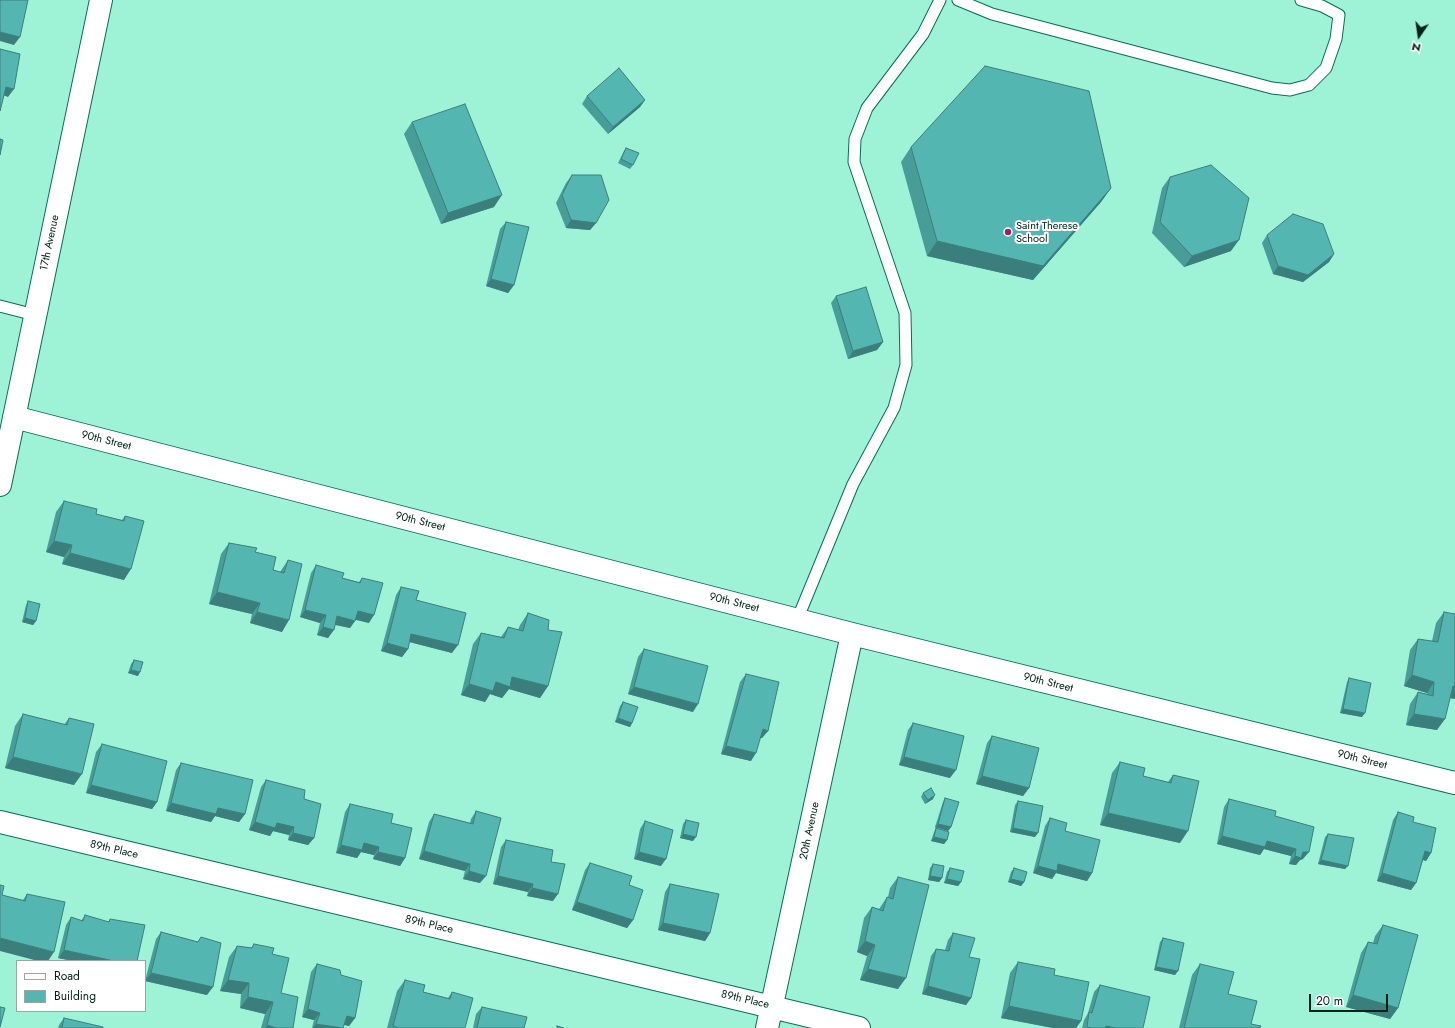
<!DOCTYPE html>
<html>
<head>
<meta charset="utf-8">
<style>
  body { margin:0 }
  #map { position:relative; width:1455px; height:1028px; overflow:hidden; background:#9ef3d6; font-family:Jost,sans-serif }
  canvas { display:block }
  .legend { position:absolute; left:16px; top:960px; width:130px; height:52px; box-sizing:border-box; background:#fff; border:1px solid #99a6a2; margin:0; padding:5px 7px; list-style:none; font-size:12px; color:#002117 }
  .legend li { display:flex; align-items:center; gap:8px; height:20px }
  .legend b { width:20px; border:1px solid #99a6a2 }
  .north { position:absolute; left:1399px; top:16px; width:40px; height:40px; -webkit-text-stroke:3px #fff; paint-order:stroke; rotate:193deg; font-size:11px; font-weight:700; line-height:16px; text-align:center; color:#002117 }
  .north::after { content:''; display:block; margin:auto; width:14px; height:18px; background:#002117; clip-path:polygon(50% 0,100% 100%,50% 72%,0 100%) }
  .scale { position:absolute; left:1309px; top:994px; width:79px; height:18px; box-sizing:border-box; border:2px solid #002117; border-top:0; padding-left:5px; font-size:12px; line-height:14px; white-space:nowrap; color:#002117; -webkit-text-stroke:3px #fff; paint-order:stroke }
</style>
</head>
<body>
<div id="map">
<canvas width="1455" height="1028"></canvas>
<ul class="legend">
<li><b style="height:5px;background:#fff"></b>Road</li>
<li><b style="height:11px;background:#54b6b1"></b>Building</li>
</ul>
<div class="north">N</div>
<div class="scale">20 m</div>
</div>
<script>
const ctx = document.querySelector('canvas').getContext('2d');
ctx.lineJoin = 'round';
function poly(rows) {
  const path = new Path2D();
  for (const r of rows) {
    path.moveTo(r[0], r[1]);
    for (let i = 2; i < r.length; i += 2) path.lineTo(r[i], r[i + 1]);
  }
  return path;
}
function trace(path, color, width, dash) {
  ctx.strokeStyle = color;
  ctx.lineWidth = width;
  ctx.lineCap = dash ? 'butt' : 'round';
  ctx.setLineDash(dash || []);
  ctx.stroke(path);
}
function fill(path, color) {
  ctx.fillStyle = color;
  ctx.fill(path, 'evenodd');
}
function drawText(font, color, halo, rows, align = 'center') {
  ctx.font = font + ' Jost,sans-serif';
  ctx.lineWidth = 4;
  ctx.setLineDash([]);
  ctx.textBaseline = 'middle';
  ctx.strokeStyle = halo;
  ctx.fillStyle = color;
  for (const [text, x, y, turn = 0] of rows) {
    ctx.save();
    ctx.translate(x, y);
    ctx.rotate((+turn || 0) * Math.PI / 180);
    ctx.textAlign = isNaN(turn) ? turn : align;
    if (halo) ctx.strokeText(text, 0, 0);
    ctx.fillText(text, 0, 0);
    ctx.restore();
  }
}
const service = poly([
  [958,0,992,14,1272,88,1290,90,1309,85,1326,68,1336,39,1339,15,1322,6,1301,0],
  [0,306,35,315],
  [797,620,853,484,894,408,906,365,905,313,854,162,855,139,867,108,923,34,940,0]
]);
const minor = poly([
  [14,417,852,634,1455,783],
  [0,485,101,0],
  [0,822,859,1028],
  [767,1028,852,634]
]);
const wall = poly([
  [587,96,645,100,640,107,608,134,582,104],
  [412,122,494,207,441,224,404,134],
  [911,147,1111,188,1101,202,1033,280,927,256,901,162],
  [626,148,633,165,630,169,618,163,624,151],
  [572,175,596,223,590,230,566,228,556,203,566,183],
  [1170,177,1231,251,1184,267,1152,233,1162,188],
  [506,222,514,285,508,293,486,286,500,229],
  [1267,235,1334,254,1329,262,1303,282,1273,274,1262,243],
  [836,296,883,342,877,350,848,359,831,303],
  [64,501,96,514,122,520,125,516,124,580,62,564,64,557,46,552,56,512],
  [229,543,255,552,273,570,280,572,288,560,282,632,250,623,252,614,209,604,221,554],
  [316,565,342,578,359,582,362,578,369,623,356,619,350,628,335,625,328,638,317,635,320,623,300,617,311,573],
  [401,587,416,600,452,653,409,642,408,649,402,657,381,651,396,595],
  [28,601,36,621,33,625,22,622,26,605],
  [1444,612,1455,699,1450,698,1437,730,1406,725,1410,704,1418,692,1427,694,1427,693,1404,686,1410,650,1418,639,1432,641,1436,623],
  [528,613,548,630,548,686,540,698,509,689,502,698,490,694,485,702,461,695,473,644,481,633,501,637,508,627,518,630,520,625],
  [644,649,693,712,628,694,638,657],
  [134,660,138,676,128,673,131,664],
  [746,674,768,731,762,738,760,738,751,761,721,754,740,682],
  [1349,678,1362,717,1340,713,1347,682],
  [623,702,632,723,630,727,615,722,620,706],
  [23,714,64,725,69,718,74,785,5,768,15,726],
  [913,723,950,778,899,765,908,730],
  [992,736,1029,788,1023,796,976,784,987,743],
  [102,744,157,802,152,809,86,793,96,752],
  [1120,762,1143,776,1168,782,1173,775,1180,843,1100,825,1112,773],
  [181,763,245,814,239,822,215,816,211,822,166,811,176,770],
  [266,780,304,799,314,838,308,845,288,840,289,835,273,831,270,836,249,830,261,787],
  [923,793,933,799,925,804,921,797],
  [945,798,951,827,948,831,935,827,943,802],
  [1229,799,1275,816,1303,859,1300,860,1296,865,1289,864,1291,856,1264,849,1260,855,1217,844,1224,807],
  [1018,801,1035,837,1010,832,1015,805],
  [350,804,391,823,405,858,400,866,373,859,374,855,361,852,357,858,336,853,345,812],
  [476,811,480,883,463,879,465,871,419,859,429,822,434,814,470,823,471,819],
  [1398,812,1413,822,1431,853,1426,861,1423,860,1416,883,1411,890,1377,881,1393,820],
  [1050,818,1065,831,1092,873,1087,881,1056,873,1052,879,1033,873,1045,826],
  [686,820,693,841,680,838,683,824],
  [645,821,661,866,634,859,640,829],
  [936,828,947,840,944,844,931,841,934,832],
  [1328,834,1345,869,1318,864,1325,837],
  [506,840,551,862,553,901,527,896,528,892,493,884,501,847],
  [590,863,629,885,633,920,627,928,572,910,585,870],
  [933,864,942,878,939,882,928,880,930,868],
  [950,868,961,882,958,886,944,883,947,872],
  [1014,868,1024,882,1021,886,1008,882,1011,872],
  [898,877,898,989,860,980,867,956,857,952,864,918,872,907,879,909,887,897,888,897,890,888],
  [670,884,710,933,705,941,658,930,665,892],
  [27,894,54,952,2,895,23,900],
  [85,915,108,922,110,919,137,961,73,961,58,958,66,925,71,917,81,921],
  [1383,925,1398,1008,1390,1019,1346,1007,1361,953,1368,942,1373,943,1375,936],
  [161,932,198,942,201,937,207,995,145,981,156,939],
  [953,933,969,957,971,998,966,1005,922,994,931,956,936,949,945,950,948,940],
  [1163,938,1175,975,1154,970,1160,942],
  [254,944,272,954,281,993,293,1028,261,1028,265,1014,240,1008,241,994,220,991,229,957,237,946,251,948],
  [1018,962,1054,975,1081,1021,1076,1028,1053,1028,1001,1018,1010,973],
  [317,964,341,975,355,1018,349,1026,344,1025,343,1028,312,1028,314,1020,302,1017,311,972],
  [1200,964,1228,994,1251,1024,1260,1028,1179,1028,1192,975],
  [405,980,423,992,448,998,452,992,465,1028,387,1028,397,991],
  [1100,985,1143,1028,1082,1028,1084,1020,1088,1013,1094,992],
  [482,1007,524,1028,473,1028,476,1014],
  [64,1018,103,1028,58,1028,59,1025]
]);
const shadedWall = poly([
  [0,32,20,37,14,45,0,41],
  [6,87,14,89,8,97,0,94],
  [645,100,640,107,608,134,613,127],
  [1111,188,1101,202,1033,280,927,256,937,241],
  [502,195,494,207,441,224,448,213],
  [571,220,596,223,590,230,566,228],
  [1239,240,1231,251,1184,267,1192,256],
  [1334,254,1329,262,1303,282,1273,274,1278,266],
  [491,279,514,285,508,293,486,286],
  [883,342,877,350,848,359,853,351],
  [54,541,72,545,64,557,46,552],
  [70,553,131,569,124,580,62,564],
  [217,592,260,603,252,614,209,604],
  [305,610,326,615,320,623,300,617],
  [358,611,374,615,369,623,352,619],
  [257,612,289,620,282,632,250,623],
  [337,616,355,621,350,628,332,624],
  [25,618,36,621,33,625,22,622],
  [323,627,334,630,328,638,317,635],
  [411,634,458,645,452,653,406,641],
  [387,643,408,649,402,657,381,651],
  [131,670,140,672,138,676,128,673],
  [1412,675,1434,682,1427,693,1404,686],
  [512,677,548,686,540,698,509,689,502,698,490,694,485,702,461,695,469,684,496,682],
  [1453,686,1455,686,1455,699,1445,697],
  [634,687,698,704,693,712,628,694],
  [1343,709,1365,713,1362,717,1340,713],
  [1414,714,1445,719,1437,730,1406,725],
  [618,718,632,723,630,727,615,722],
  [763,729,768,731,762,738,757,736],
  [726,746,756,753,751,761,721,754],
  [13,757,82,774,74,785,5,768],
  [904,757,956,770,950,778,899,765],
  [982,776,1029,788,1023,796,976,784],
  [91,785,157,802,152,809,86,793],
  [935,795,933,799,925,804,928,800],
  [171,803,218,808,245,814,239,822,215,816,211,822,166,811],
  [1108,813,1188,831,1180,843,1100,825],
  [255,822,277,823,294,827,289,835,273,831,270,836,249,830],
  [938,824,951,827,948,831,935,827],
  [1013,828,1038,833,1035,837,1010,832],
  [293,833,314,838,308,845,288,840],
  [683,834,696,837,693,841,680,838],
  [1222,836,1267,841,1296,849,1291,856,1264,849,1260,855,1217,844],
  [934,837,947,840,944,844,931,841],
  [364,843,379,847,374,855,361,852,357,858,336,853,341,845],
  [424,851,470,864,465,871,419,859],
  [1425,851,1431,853,1426,861,1420,859],
  [378,852,405,858,400,866,373,859],
  [639,852,666,859,661,866,634,859],
  [1303,852,1309,852,1303,859,1300,860,1296,865,1289,864,1295,856],
  [1321,860,1348,866,1345,869,1318,864],
  [1058,864,1092,873,1087,881,1056,873,1052,879,1033,873,1038,866],
  [469,871,486,876,480,883,463,879],
  [1382,873,1416,883,1411,890,1377,881],
  [498,876,533,884,528,892,493,884],
  [930,876,942,878,939,882,928,880],
  [947,879,961,882,958,886,944,883],
  [1011,879,1024,882,1021,886,1008,882],
  [532,888,558,894,553,901,527,896],
  [577,902,633,920,627,928,572,910],
  [663,923,710,933,705,941,658,930],
  [0,938,54,952,48,961,38,961,0,951],
  [865,941,875,945,867,956,857,952],
  [64,950,114,961,73,961,58,958],
  [1156,967,1178,971,1175,975,1154,970],
  [868,969,906,978,898,989,860,980],
  [151,973,213,987,207,995,145,981],
  [228,980,249,983,241,994,220,991],
  [928,986,971,998,966,1005,922,994],
  [1353,995,1398,1008,1390,1019,1346,1007],
  [248,997,273,1002,265,1014,240,1008],
  [1009,1006,1081,1021,1076,1028,1053,1028,1001,1018],
  [308,1009,320,1013,314,1020,302,1017],
  [347,1016,355,1018,349,1026,342,1024],
  [316,1024,343,1028,313,1028],
  [267,1025,277,1028,265,1028],
  [1106,1026,1116,1028,1104,1028]
]);
const building = poly([
  [0,0,28,0,20,37,0,32,0,0],
  [0,49,20,54,14,89,6,87,0,111,0,49],
  [985,66,1089,91,1111,188,1043,266,937,241,911,147,985,66],
  [619,68,645,100,613,127,587,96,619,68],
  [465,104,502,195,448,213,412,122,465,104],
  [0,139,3,140,0,155,0,139],
  [626,148,639,153,633,165,621,159,626,148],
  [1211,165,1249,198,1239,240,1192,256,1160,222,1170,177,1211,165],
  [572,175,601,175,609,200,596,223,571,220,562,195,572,175],
  [1293,214,1323,224,1334,254,1308,275,1278,266,1267,235,1293,214],
  [506,222,529,227,514,285,491,279,506,222],
  [866,287,883,342,853,351,836,296,866,287],
  [64,501,97,509,96,514,124,521,125,516,144,521,131,569,70,553,72,545,54,541,64,501],
  [229,543,257,548,255,552,276,557,273,570,284,573,288,560,302,564,289,620,257,612,260,603,217,592,229,543],
  [316,565,344,573,342,578,360,583,362,578,383,583,374,615,358,611,355,621,337,616,334,630,323,627,326,615,305,610,316,565],
  [401,587,419,591,416,600,466,613,458,645,411,634,408,649,387,643,401,587],
  [28,601,40,604,36,621,25,618,28,601],
  [1444,612,1455,614,1455,686,1453,686,1445,719,1414,714,1418,692,1433,696,1434,682,1412,675,1418,639,1438,642,1444,612],
  [528,613,549,620,548,630,562,632,548,686,512,677,510,687,496,682,493,691,469,684,481,633,504,638,508,627,523,631,528,613],
  [644,649,708,666,698,704,634,687,644,649],
  [134,660,143,662,140,672,131,670,134,660],
  [746,674,779,682,768,731,763,729,756,753,726,746,746,674],
  [1349,678,1371,683,1365,713,1343,709,1349,678],
  [623,702,638,707,632,723,618,718,623,702],
  [23,714,67,725,69,718,94,724,82,774,13,757,23,714],
  [913,723,964,736,956,770,904,757,913,723],
  [992,736,1039,748,1029,788,982,776,992,736],
  [102,744,167,761,157,802,91,785,102,744],
  [1120,762,1145,768,1143,776,1171,783,1173,775,1199,781,1188,831,1108,813,1120,762],
  [181,763,253,780,245,814,218,808,216,814,171,803,181,763],
  [266,780,305,790,304,799,321,804,314,838,293,833,294,827,277,823,275,828,255,822,266,780],
  [931,788,935,795,928,800,923,793,931,788],
  [945,798,959,802,951,827,938,824,945,798],
  [1229,799,1276,811,1275,816,1314,827,1309,852,1303,852,1301,858,1295,856,1296,849,1267,841,1265,847,1222,836,1229,799],
  [1018,801,1043,806,1038,833,1013,828,1018,801],
  [350,804,393,814,391,823,412,828,405,858,378,852,379,847,364,843,362,850,341,845,350,804],
  [476,811,501,818,486,876,469,871,470,864,424,851,434,814,473,824,476,811],
  [1398,812,1414,817,1413,822,1436,828,1431,853,1425,851,1416,883,1382,873,1398,812],
  [1050,818,1067,823,1065,831,1100,840,1092,873,1058,864,1057,871,1038,866,1050,818],
  [686,820,699,823,696,837,683,834,686,820],
  [645,821,673,830,666,859,639,852,645,821],
  [936,828,949,832,947,840,934,837,936,828],
  [1328,834,1354,838,1348,866,1321,860,1328,834],
  [506,840,553,850,551,862,565,864,558,894,532,888,533,884,498,876,506,840],
  [590,863,632,876,629,885,643,890,633,920,577,902,590,863],
  [933,864,944,866,942,878,930,876,933,864],
  [950,868,964,871,961,882,947,879,950,868],
  [1014,868,1027,872,1024,882,1011,879,1014,868],
  [898,877,929,885,906,978,868,969,875,945,865,941,872,907,883,911,887,897,893,899,898,877],
  [670,884,719,894,710,933,663,923,670,884],
  [0,885,4,886,2,895,25,901,27,894,65,902,54,952,0,938,0,885],
  [85,915,109,922,110,919,145,925,137,961,114,961,64,950,71,917,83,921,85,915],
  [1383,925,1418,935,1398,1008,1353,995,1368,942,1377,944,1383,925],
  [161,932,198,942,201,937,221,943,213,987,151,973,161,932],
  [953,933,975,938,969,957,980,959,971,998,928,986,936,949,949,951,953,933],
  [1163,938,1184,943,1178,971,1156,967,1163,938],
  [254,944,274,948,272,954,289,958,281,993,298,997,293,1028,277,1028,267,1025,273,1002,248,997,249,983,228,980,237,946,252,948,254,944],
  [1018,962,1055,969,1054,975,1089,982,1081,1021,1009,1006,1018,962],
  [317,964,340,970,341,975,362,981,355,1018,347,1016,343,1028,316,1024,320,1013,308,1009,317,964],
  [1200,964,1234,972,1228,994,1257,1001,1251,1024,1261,1026,1260,1028,1184,1028,1200,964],
  [405,980,425,985,423,992,450,999,452,992,473,998,465,1028,399,1028,393,1026,405,980],
  [1100,985,1150,997,1143,1028,1116,1028,1106,1026,1105,1028,1092,1028,1087,1027,1089,1012,1092,1013,1100,985],
  [0,1007,5,1008,0,1027,0,1007],
  [482,1007,527,1017,524,1028,477,1028,482,1007],
  [64,1018,103,1027,103,1028,62,1028,64,1018],
  [557,1026,564,1028,557,1028,557,1026]
]);
const markers = [
  [1008,232,4,"#a11c6a"]
];
const poiNames = [
  ["Saint Therese",1016,226],
  ["School",1016,239]
];
const streetNames = [
  ["17th Avenue",50,243,-78],
  ["90th Street",106,441,14],
  ["90th Street",420,522,14],
  ["90th Street",734,603,14],
  ["90th Street",1048,683,14],
  ["90th Street",1362,760,14],
  ["20th Avenue",810,831,-78],
  ["89th Place",114,850,13],
  ["89th Place",429,925,13],
  ["89th Place",745,1000,13]
];
trace(service, '#076e56', 13);
trace(minor, '#076e56', 24);
trace(service, '#fff', 11);
trace(minor, '#fff', 22);
fill(wall, '#489d98');
fill(shadedWall, '#3b7f7c');
fill(building, '#54b6b1');
trace(building, '#3b7f7c', 1);
for (const [x, y, r, color] of markers) {
  const dot = new Path2D();
  dot.arc(x, y, r, 0, 2 * Math.PI);
  ctx.fillStyle = color;
  ctx.fill(dot);
  trace(dot, '#fff', 1.5);
}
drawText('11px', '#002117', '#fff', poiNames, 'left');
drawText('11px', '#002117', '#fff', streetNames);
</script>
</body>
</html>
